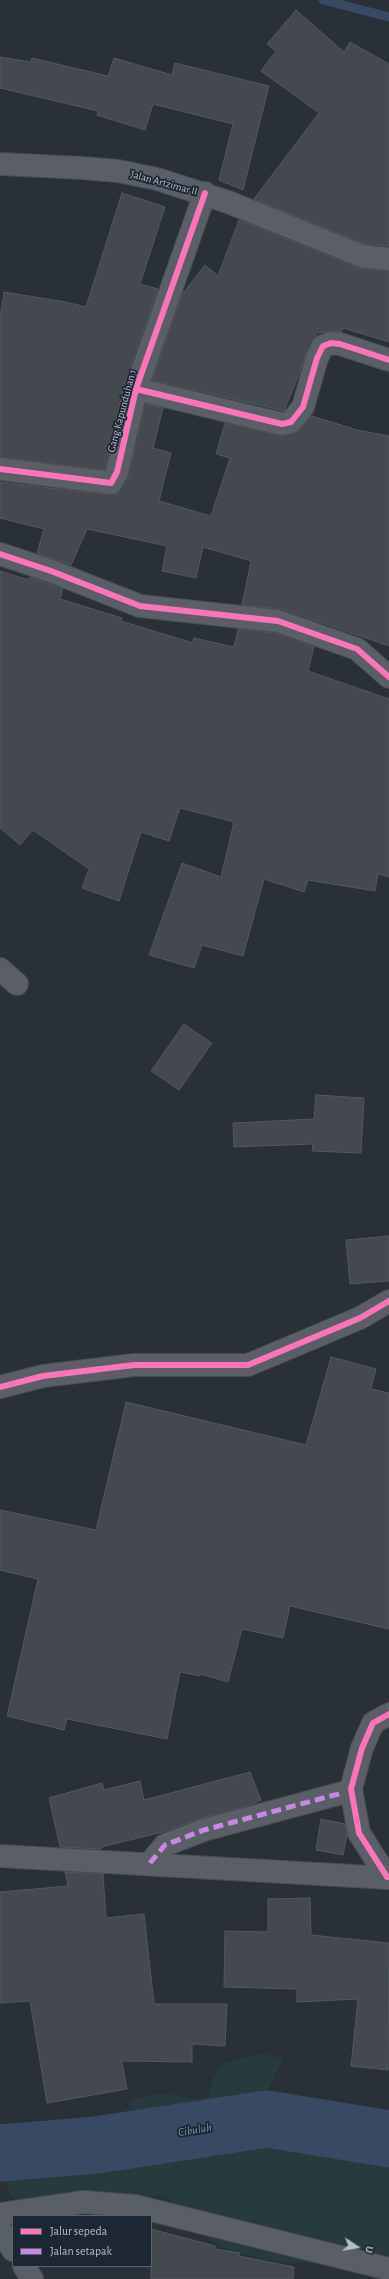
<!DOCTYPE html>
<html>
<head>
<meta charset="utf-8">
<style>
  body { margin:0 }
  #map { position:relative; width:389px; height:2279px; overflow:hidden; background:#2a3038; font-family:"Alegreya Sans",sans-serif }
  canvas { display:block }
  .legend { position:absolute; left:12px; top:2215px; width:140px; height:52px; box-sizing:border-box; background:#1d2633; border:1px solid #59626f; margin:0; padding:5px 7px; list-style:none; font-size:12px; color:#b4bcc9 }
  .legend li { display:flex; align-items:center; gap:8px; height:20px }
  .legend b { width:20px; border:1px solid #59626f }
  .north { position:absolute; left:337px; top:2227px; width:40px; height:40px; -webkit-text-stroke:3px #1d2633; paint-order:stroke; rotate:102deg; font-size:11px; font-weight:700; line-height:16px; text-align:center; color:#b4bcc9 }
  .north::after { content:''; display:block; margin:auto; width:14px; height:18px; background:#b4bcc9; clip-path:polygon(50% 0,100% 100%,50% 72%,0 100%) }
</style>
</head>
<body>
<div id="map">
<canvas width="389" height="2279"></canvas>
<ul class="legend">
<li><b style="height:5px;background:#fb73b8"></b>Jalur sepeda</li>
<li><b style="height:5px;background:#c787e3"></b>Jalan setapak</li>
</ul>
<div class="north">U</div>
</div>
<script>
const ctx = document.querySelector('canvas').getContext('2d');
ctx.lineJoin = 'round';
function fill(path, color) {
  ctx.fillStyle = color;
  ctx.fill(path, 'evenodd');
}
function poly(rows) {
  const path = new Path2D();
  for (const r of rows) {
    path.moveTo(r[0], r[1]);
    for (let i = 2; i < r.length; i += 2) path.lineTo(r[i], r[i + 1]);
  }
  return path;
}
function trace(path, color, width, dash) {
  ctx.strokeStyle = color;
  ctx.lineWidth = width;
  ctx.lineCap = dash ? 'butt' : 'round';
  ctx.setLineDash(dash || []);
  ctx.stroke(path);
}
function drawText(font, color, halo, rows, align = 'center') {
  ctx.font = font + ' "Alegreya Sans",sans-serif';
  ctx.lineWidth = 3.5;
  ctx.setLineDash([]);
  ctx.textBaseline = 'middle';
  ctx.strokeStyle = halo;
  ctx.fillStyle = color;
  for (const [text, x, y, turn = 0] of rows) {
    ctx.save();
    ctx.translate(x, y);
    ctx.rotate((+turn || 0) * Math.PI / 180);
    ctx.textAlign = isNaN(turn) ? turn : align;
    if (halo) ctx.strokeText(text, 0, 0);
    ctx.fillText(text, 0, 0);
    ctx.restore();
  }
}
const green = poly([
  [263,2053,283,2059,262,2101,267,2119,381,2135,389,2138,389,2273,334,2263,288,2263,266,2260,221,2248,201,2233,184,2213,166,2197,144,2196,28,2209,11,2197,0,2165,0,2142,18,2159,36,2165,54,2162,115,2139,127,2122,129,2102,149,2095,167,2094,187,2098,207,2099,213,2079,224,2063]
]);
const stream = poly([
  [323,0,389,17]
]);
const river = poly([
  [0,2153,96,2145,267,2119,389,2139]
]);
const building = poly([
  [296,10,344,52,350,42,389,64,389,246,365,244,254,199,319,113,261,71,276,51,267,44,296,10],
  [0,57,31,62,32,58,108,76,114,58,172,75,175,63,269,86,243,190,219,180,233,124,153,104,145,130,97,115,98,111,0,88,0,57],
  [122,193,165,207,140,284,158,289,124,385,105,468,104,470,0,457,0,318,4,292,66,302,86,307,122,193],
  [239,220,358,268,389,271,389,342,343,328,341,332,332,331,317,333,306,353,298,377,284,411,152,380,183,293,205,265,218,276,239,220],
  [145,404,163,408,153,448,171,453,159,501,211,516,230,458,216,454,225,423,284,436,300,430,312,416,357,430,389,436,389,646,282,609,242,605,251,561,203,547,196,578,162,571,167,546,87,529,71,565,37,553,44,529,0,518,0,482,109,495,117,494,129,475,145,404],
  [0,571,29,580,30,577,47,583,63,589,60,599,122,618,121,621,193,643,194,638,234,647,238,629,275,633,314,647,308,671,389,699,389,877,378,874,375,891,308,880,304,892,264,879,243,956,202,945,194,968,149,955,182,863,221,877,234,822,180,808,169,841,141,832,119,901,82,888,89,869,33,830,20,845,0,828,0,571],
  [184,1024,212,1043,179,1090,151,1071,184,1024],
  [316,1095,364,1098,361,1153,312,1151,313,1144,234,1147,233,1123,314,1119,316,1095],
  [389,1236,389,1281,350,1284,346,1240,389,1236],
  [331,1357,376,1369,371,1389,389,1393,389,1629,290,1606,283,1638,242,1629,228,1682,200,1674,200,1676,180,1672,167,1739,67,1719,64,1730,7,1716,38,1579,0,1570,0,1510,96,1530,126,1402,306,1445,331,1357],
  [250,1772,261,1800,250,1805,201,1818,163,1832,101,1847,101,1849,60,1847,49,1798,102,1783,104,1790,140,1781,144,1800,250,1772],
  [321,1819,345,1824,347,1835,343,1855,316,1850,321,1819],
  [65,1872,103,1874,106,1918,144,1914,154,2004,227,2004,225,2046,192,2044,192,2062,122,2061,127,2089,47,2103,30,2001,0,2003,0,1892,68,1886,65,1872],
  [310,1898,311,1935,389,1943,388,2070,351,2066,358,1999,297,2002,297,1989,224,1987,225,1931,268,1932,268,1899,310,1898],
  [151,2229,215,2246,215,2249,240,2253,239,2256,294,2267,293,2279,151,2279,151,2229]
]);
const minor = poly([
  [0,164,82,168,118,171,157,179,228,202,362,256,389,259],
  [136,389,282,424,291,422,303,407,317,358,323,346,331,343,340,344,389,360],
  [0,469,111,483,117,472,136,389,205,193],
  [0,554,51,571,140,606,278,621,357,649,389,677],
  [0,969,17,984],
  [0,1387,43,1376,134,1365,248,1365,360,1318,389,1301],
  [0,1856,389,1878],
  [150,1863,165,1845,204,1830,342,1793],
  [387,1877,359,1833,351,1789,362,1748,373,1723,389,1714],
  [0,2214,84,2202,135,2206,389,2269],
  [0,2229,13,2250],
  [24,2266,32,2279]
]);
const quiet = poly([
  [150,1863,165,1845,204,1830,342,1793]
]);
const cycleway = poly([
  [136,389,282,424,291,422,303,407,317,358,323,346,331,343,340,344,389,360],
  [0,469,111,483,117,472,136,389,205,193],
  [0,554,51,571,140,606,278,621,357,649,389,677],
  [0,1387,43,1376,134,1365,248,1365,360,1318,389,1301],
  [387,1877,359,1833,351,1789,362,1748,373,1723,389,1714]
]);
const streetNames = [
  ["Jalan Artzimar II",164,183,15],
  ["Gang Kapunduhan 1",122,411,-75]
];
const waterNames = [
  ["Cibuluh",195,2130,-9]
];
fill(green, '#273a3e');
trace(stream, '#384963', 9);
trace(river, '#384963', 57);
fill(building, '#444950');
trace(building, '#52575f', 1);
trace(minor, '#484c53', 24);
trace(minor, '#5a5e66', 22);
trace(quiet, '#c787e3', 5, [10, 5]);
trace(cycleway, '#fb73b8', 6);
drawText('11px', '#b4bcc9', '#1d2633', streetNames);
drawText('italic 12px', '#7c92b1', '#1d2633', waterNames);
</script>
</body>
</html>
